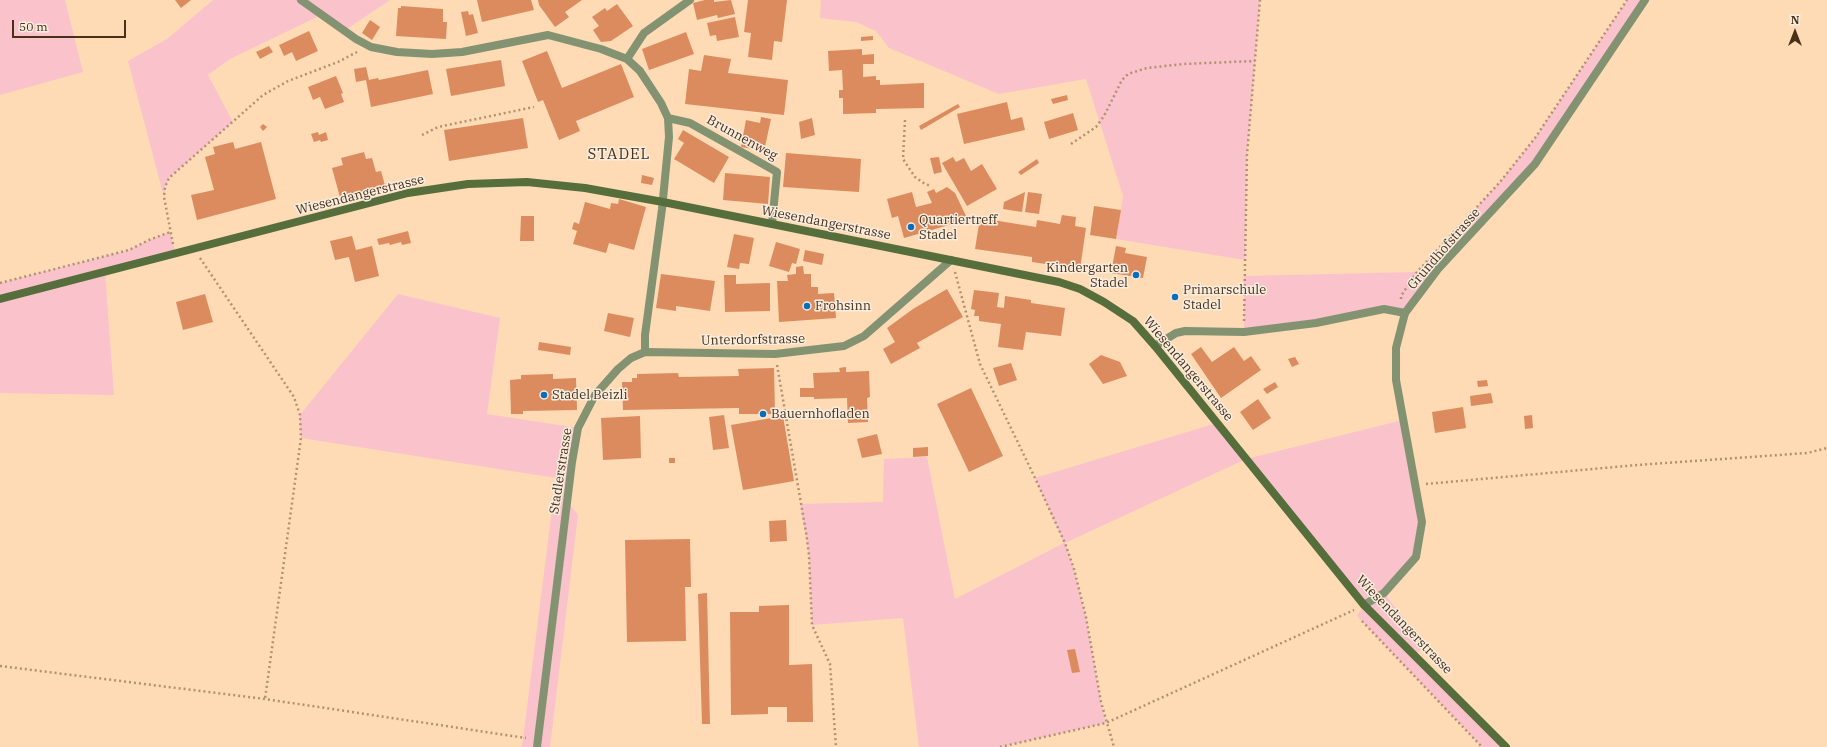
<!DOCTYPE html>
<html>
<head>
<meta charset="utf-8">
<style>
  body { margin:0 }
  #map { position:relative; width:1827px; height:747px; overflow:hidden; background:#fedbb5; font-family:"IBM Plex Serif",serif }
  canvas { display:block }
  .north { position:absolute; left:1775px; top:12px; width:40px; height:40px; -webkit-text-stroke:3px #f8ede0; paint-order:stroke; rotate:0deg; font-size:11px; font-weight:700; line-height:16px; text-align:center; color:#483116 }
  .north::after { content:''; display:block; margin:auto; width:14px; height:18px; background:#483116; clip-path:polygon(50% 0,100% 100%,50% 72%,0 100%) }
  .scale { position:absolute; left:12px; top:20px; width:114px; height:18px; box-sizing:border-box; border:2px solid #483116; border-top:0; padding-left:5px; font-size:12px; line-height:14px; white-space:nowrap; color:#483116; -webkit-text-stroke:3px #f8ede0; paint-order:stroke }
</style>
</head>
<body>
<div id="map">
<canvas width="1827" height="747"></canvas>
<div class="north">N</div>
<div class="scale">50 m</div>
</div>
<script>
const ctx = document.querySelector('canvas').getContext('2d');
ctx.lineJoin = 'round';
function fill(path, color) {
  ctx.fillStyle = color;
  ctx.fill(path, 'evenodd');
}
function poly(rows) {
  const path = new Path2D();
  for (const r of rows) {
    path.moveTo(r[0], r[1]);
    for (let i = 2; i < r.length; i += 2) path.lineTo(r[i], r[i + 1]);
  }
  return path;
}
function trace(path, color, width, dash) {
  ctx.strokeStyle = color;
  ctx.lineWidth = width;
  ctx.lineCap = dash ? 'butt' : 'round';
  ctx.setLineDash(dash || []);
  ctx.stroke(path);
}
function drawText(font, color, halo, rows, align = 'center') {
  ctx.font = font + ' "IBM Plex Serif",serif';
  ctx.lineWidth = 3;
  ctx.setLineDash([]);
  ctx.textBaseline = 'middle';
  ctx.strokeStyle = halo;
  ctx.fillStyle = color;
  for (const [text, x, y, turn = 0] of rows) {
    ctx.save();
    ctx.translate(x, y);
    ctx.rotate((+turn || 0) * Math.PI / 180);
    ctx.textAlign = isNaN(turn) ? turn : align;
    if (halo) ctx.strokeText(text, 0, 0);
    ctx.fillText(text, 0, 0);
    ctx.restore();
  }
}
const green = poly([
  [0,0,65,0,83,72,0,95],
  [213,0,390,0,344,31,321,15,230,59,208,75,233,122,169,178,165,187,164,197,128,61,167,39],
  [821,0,1260,0,1247,155,1245,260,1116,239,1123,196,1086,79,999,94,889,48,876,31,856,22,820,18],
  [1627,0,1645,0,1535,164,1448,259,1405,313,1384,309,1244,332,1244,276,1417,272,1500,182,1535,138],
  [170,232,176,254,105,272,114,395,0,393,0,283,129,250,149,240],
  [398,294,500,318,487,414,578,428,567,501,578,515,550,747,522,747,556,478,301,438,300,415],
  [1403,420,1422,522,1416,557,1384,593,1425,645,1416,655,1506,747,1482,747,1357,616,1364,605,1246,459,1065,543,1074,569,1086,617,1101,702,1106,723,1000,747,919,747,903,618,812,625,809,555,800,504,883,502,884,459,927,457,955,599,1064,543,1035,478,1217,423,1246,459]
]);
const building = poly([
  [175,0,191,0,181,8],
  [477,0,531,0,534,10,482,22],
  [538,0,582,0,565,12,569,17,555,27,539,5],
  [705,0,714,0,714,2,731,0,735,14,718,18,717,15,697,20,693,3],
  [748,0,787,0,782,42,774,41,772,60,748,57,751,33,744,32],
  [617,4,633,26,611,41,601,42,593,30,599,26,592,17,605,8,607,11],
  [401,6,443,9,443,22,447,22,446,39,396,36,398,8,401,8],
  [468,11,469,15,473,14,478,33,466,36,461,12],
  [735,17,739,37,717,41,716,35,710,36,707,23],
  [370,20,380,27,372,40,362,33],
  [309,31,318,51,296,61,292,52,284,56,279,45],
  [686,32,694,54,649,70,642,49],
  [873,36,873,40,861,41,861,37],
  [269,46,273,52,260,59,256,52],
  [862,49,862,55,874,54,874,64,863,64,863,77,876,76,876,80,880,80,880,85,924,83,924,108,876,109,876,113,843,114,843,98,839,98,839,90,843,90,842,70,829,71,828,51],
  [547,51,562,88,621,64,634,97,576,121,580,131,559,140,543,100,538,102,522,61],
  [704,55,731,59,728,73,788,80,784,115,685,104,689,69,701,71],
  [501,60,505,86,451,96,446,69],
  [366,67,369,80,378,78,379,80,428,70,433,94,371,107,366,80,356,82,354,69],
  [336,76,343,93,341,94,344,102,325,109,320,97,313,100,308,87],
  [1067,95,1068,100,1053,104,1051,99],
  [1007,102,1011,120,1022,117,1025,130,964,144,957,114],
  [958,104,960,107,921,130,919,126],
  [1073,113,1078,130,1049,139,1044,122],
  [761,117,771,119,764,151,741,147,746,120,760,123],
  [523,118,528,148,449,161,444,130],
  [812,118,815,135,801,139,799,122],
  [263,124,267,127,263,131,260,127],
  [683,130,729,157,714,183,674,159,684,143,678,139],
  [318,132,319,135,326,132,328,140,321,142,320,140,314,142,311,134],
  [233,142,235,149,261,142,276,199,197,220,191,195,214,190,205,157,215,154,213,147],
  [364,152,366,159,372,158,376,172,381,171,386,189,341,201,332,168,343,165,341,158],
  [786,153,861,159,859,192,783,187],
  [939,157,942,172,934,174,930,158],
  [953,157,956,162,964,158,971,171,982,164,997,189,967,206,942,163],
  [1037,159,1039,163,1021,175,1018,172],
  [725,173,770,177,768,204,723,200],
  [642,175,654,178,652,185,641,183],
  [947,187,955,193,967,218,949,225,904,238,898,216,892,218,887,199,912,192,916,207,932,203,927,192,934,189,936,193],
  [1025,192,1022,212,1003,209,1004,202],
  [1028,192,1042,194,1039,214,1025,212],
  [619,199,646,207,634,250,609,243,606,253,573,244,577,231,572,229,574,222,579,224,585,202,610,209,611,203,618,204],
  [1094,206,1121,210,1116,239,1090,235],
  [1062,215,1076,217,1075,226,1086,228,1080,269,1032,262,1032,257,975,249,980,218,1036,227,1037,220,1060,224],
  [521,216,534,216,534,241,520,241],
  [408,231,411,243,402,245,401,242,390,245,389,243,379,245,377,239],
  [734,234,754,238,749,264,740,263,739,269,727,267],
  [352,236,356,250,372,246,379,276,355,282,349,257,335,260,330,241],
  [776,242,800,249,796,264,792,263,789,272,769,266],
  [1116,246,1126,248,1125,253,1147,257,1143,278,1111,273],
  [805,250,824,254,822,265,803,261],
  [803,266,804,274,811,274,811,287,818,287,818,294,834,293,836,318,779,322,777,281,788,281,787,275,796,274,796,267],
  [661,274,715,281,710,311,676,306,676,311,656,308],
  [724,275,736,275,736,284,770,283,770,311,725,312],
  [947,289,963,317,917,343,920,348,891,364,883,349,895,342,887,328,913,309],
  [974,290,999,293,997,307,1004,308,1005,296,1031,300,1031,303,1065,308,1061,336,1026,332,1023,350,998,347,1001,324,979,321,979,316,974,316,975,310,971,309],
  [205,294,213,322,183,330,176,302],
  [608,313,634,318,630,337,604,331],
  [539,342,571,347,570,355,538,350],
  [1201,347,1212,362,1234,347,1244,361,1251,356,1261,370,1221,398,1191,354],
  [1101,355,1120,362,1127,376,1103,384,1089,364],
  [1295,357,1299,364,1292,367,1288,359],
  [1011,363,1017,380,999,386,993,368],
  [846,367,846,372,869,371,870,397,867,398,868,422,848,423,847,398,814,399,814,397,800,397,800,388,814,388,813,373,840,372,839,368],
  [774,368,775,414,739,414,739,408,623,410,622,382,632,382,632,378,637,378,637,374,678,373,679,377,739,376,738,369],
  [553,374,553,379,576,378,577,410,523,411,523,414,511,414,510,380,521,379,521,375],
  [1487,380,1488,386,1478,387,1477,381],
  [1275,382,1278,387,1267,394,1263,389],
  [971,388,1003,456,969,472,937,404],
  [1491,393,1493,403,1471,406,1470,396],
  [1258,399,1271,418,1253,430,1240,412],
  [1463,407,1466,428,1435,433,1432,412],
  [724,415,729,448,713,450,709,417],
  [1532,415,1533,428,1525,429,1524,416],
  [640,416,641,458,603,460,601,418],
  [783,416,794,481,743,490,731,425],
  [877,434,882,454,862,458,857,439],
  [928,447,928,456,913,457,913,448],
  [669,458,675,458,675,463,669,463],
  [786,520,787,541,770,542,769,521],
  [690,539,691,587,685,587,686,641,627,642,625,540],
  [707,593,710,724,702,724,698,594],
  [789,605,789,665,812,664,813,722,787,722,787,707,768,707,768,714,731,715,730,612,759,612,759,606],
  [1075,649,1080,672,1072,673,1067,650]
]);
const path = poly([
  [905,120,903,159,915,177,925,184,931,186],
  [422,135,438,127,534,107],
  [1071,144,1096,127,1104,116,1122,80,1128,74,1147,68,1183,64,1255,61],
  [173,244,164,197,165,187,169,178,263,95,288,81,338,62,357,52],
  [200,258,294,397,300,415,301,438,265,699],
  [955,272,980,364,1035,478,1065,543,1074,569,1086,617,1101,702,1114,747],
  [0,283,129,250,149,240,170,232],
  [1401,299,1401,296,1417,272,1500,182,1535,138,1627,0],
  [1244,321,1247,155,1260,0],
  [777,365,806,532,809,555,812,625,830,664,836,747],
  [1426,484,1637,465,1807,453,1827,448],
  [1362,621,1482,747],
  [0,666,265,699,526,738],
  [1000,747,1106,723,1354,610]
]);
const minor = poly([
  [301,0,356,39,371,47,397,52,432,54,462,52,548,35,601,49,627,59,640,71,661,103,668,118,669,137,662,209,645,335,645,352],
  [627,59,644,33,690,0],
  [668,118,690,123,777,172,772,224],
  [1155,346,1176,333,1185,331,1244,332,1316,323,1384,309,1405,313]
]);
const tertiary = poly([
  [1364,605,1384,593,1416,557,1422,522,1396,380,1396,348,1405,313,1438,269,1535,164,1645,0],
  [537,747,572,462,578,428,595,395,618,369,631,358,645,352,775,354,844,346,864,336,951,260]
]);
const secondary = poly([
  [0,299,408,193,468,184,527,182,585,188,663,202,1059,282,1080,289,1104,302,1133,321,1155,346,1364,605,1506,747]
]);
const markers = [
  [911,227,4,"#066eba"],
  [1136,275,4,"#066eba"],
  [1175,297,4,"#066eba"],
  [807,306,4,"#066eba"],
  [544,395,4,"#066eba"],
  [763,414,4,"#066eba"]
];
const streetNames = [
  ["Brunnenweg",742,138,29],
  ["Wiesendangerstrasse",360,195,-14],
  ["Wiesendangerstrasse",826,223,11],
  ["Grundhofstrasse",1444,249,-49],
  ["Unterdorfstrasse",753,340,-1],
  ["Wiesendangerstrasse",1188,369,50],
  ["Stadlerstrasse",561,471,-81],
  ["Wiesendangerstrasse",1404,625,46]
];
const poiNames = [
  ["Quartiertreff",919,220],
  ["Stadel",919,235],
  ["Kindergarten",1128,268,"right"],
  ["Stadel",1128,283,"right"],
  ["Primarschule",1183,290],
  ["Stadel",1183,305],
  ["Frohsinn",815,306],
  ["Stadel Beizli",552,395],
  ["Bauernhofladen",771,414]
];
const quarterNames = [
  ["STADEL",619,155]
];
fill(green, '#fac2ca');
fill(building, '#dc8b5e');
trace(path, '#b09271', 2.5, [2, 3]);
trace(minor, '#839372', 8);
trace(tertiary, '#839372', 8);
trace(secondary, '#566e3c', 8);
for (const [x, y, r, color] of markers) {
  const dot = new Path2D();
  dot.arc(x, y, r, 0, 2 * Math.PI);
  ctx.fillStyle = color;
  ctx.fill(dot);
  trace(dot, '#f8ede0', 1.5);
}
drawText('13px', '#483116', '#f8ede0', streetNames);
drawText('13px', '#483116', '#f8ede0', poiNames, 'left');
ctx.letterSpacing = '1px';
drawText('15px', '#483116', '#f8ede0', quarterNames);
ctx.letterSpacing = '0px';
</script>
</body>
</html>
